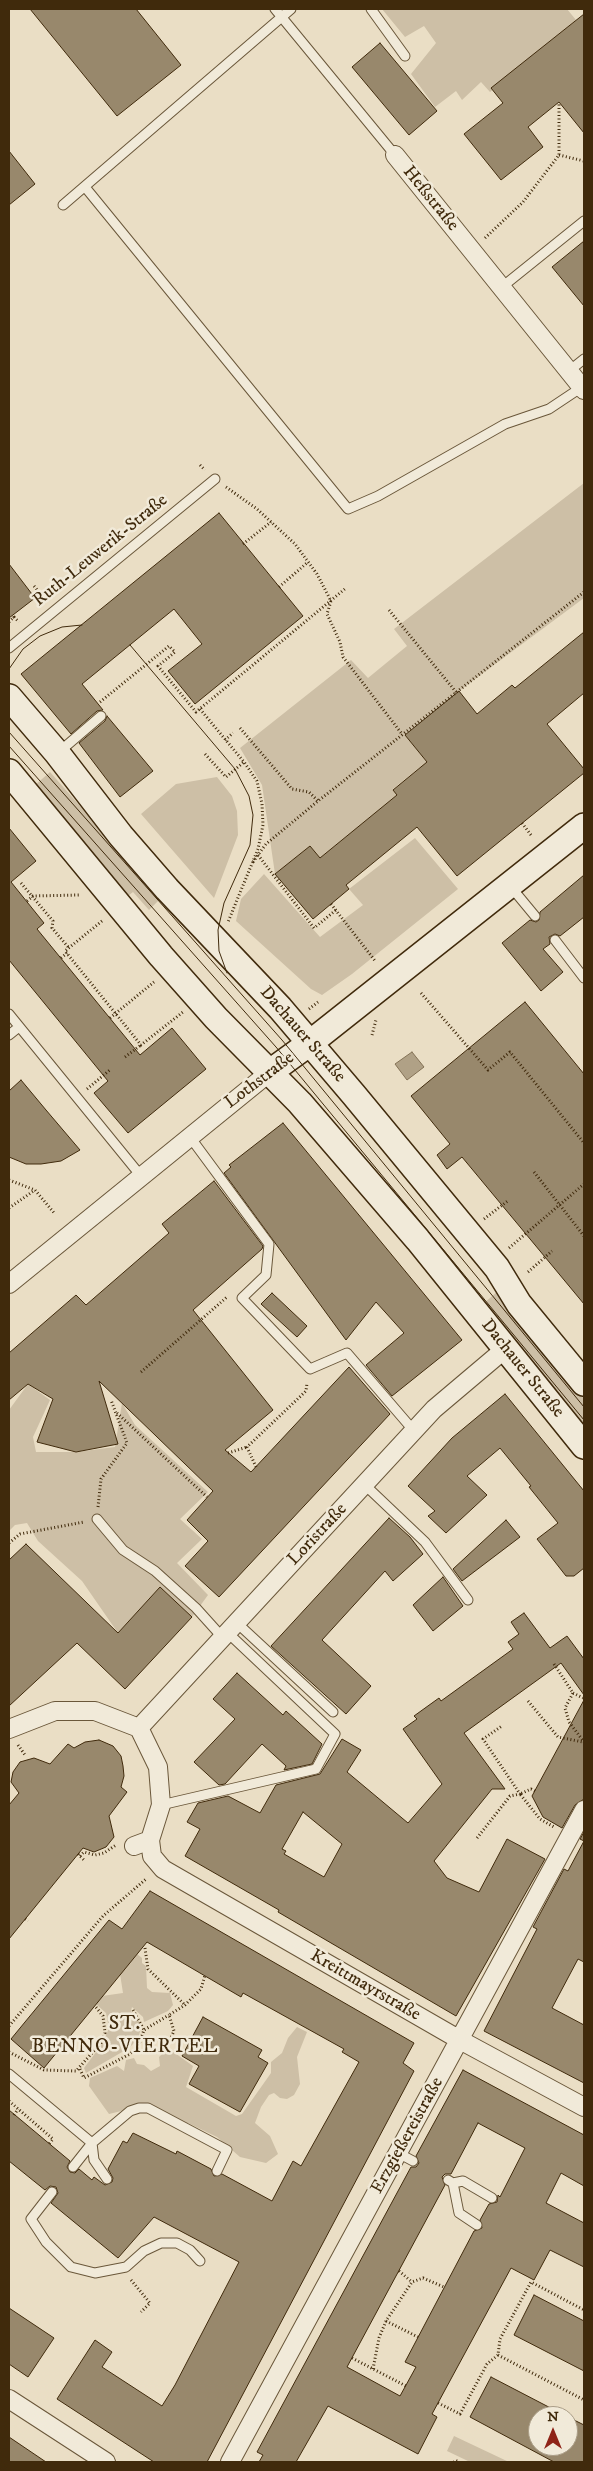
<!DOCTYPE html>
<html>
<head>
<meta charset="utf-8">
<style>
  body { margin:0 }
  #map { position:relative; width:593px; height:2471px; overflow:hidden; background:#eadec5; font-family:"IM FELL DW Pica",serif }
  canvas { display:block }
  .frame { position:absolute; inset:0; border:10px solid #402a0c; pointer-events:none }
  .north { position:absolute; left:528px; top:2406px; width:50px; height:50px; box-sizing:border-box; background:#f1ead9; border:1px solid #aa9d87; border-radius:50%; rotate:0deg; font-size:14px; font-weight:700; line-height:20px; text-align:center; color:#402a0c }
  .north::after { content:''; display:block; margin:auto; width:18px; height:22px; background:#8f2418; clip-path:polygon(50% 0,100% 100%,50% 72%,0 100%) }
</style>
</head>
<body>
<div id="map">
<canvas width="593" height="2471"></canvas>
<div class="frame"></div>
<div class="north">N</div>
</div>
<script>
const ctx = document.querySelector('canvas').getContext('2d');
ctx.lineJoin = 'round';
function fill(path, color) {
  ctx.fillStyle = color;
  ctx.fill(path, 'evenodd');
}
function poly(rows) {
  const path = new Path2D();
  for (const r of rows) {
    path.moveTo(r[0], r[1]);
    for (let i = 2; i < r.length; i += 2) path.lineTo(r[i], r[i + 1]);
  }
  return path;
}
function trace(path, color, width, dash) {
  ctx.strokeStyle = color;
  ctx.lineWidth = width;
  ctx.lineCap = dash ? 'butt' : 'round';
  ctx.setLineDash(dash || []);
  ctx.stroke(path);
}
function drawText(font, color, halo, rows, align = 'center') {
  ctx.font = font + ' "IM FELL DW Pica",serif';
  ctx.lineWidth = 5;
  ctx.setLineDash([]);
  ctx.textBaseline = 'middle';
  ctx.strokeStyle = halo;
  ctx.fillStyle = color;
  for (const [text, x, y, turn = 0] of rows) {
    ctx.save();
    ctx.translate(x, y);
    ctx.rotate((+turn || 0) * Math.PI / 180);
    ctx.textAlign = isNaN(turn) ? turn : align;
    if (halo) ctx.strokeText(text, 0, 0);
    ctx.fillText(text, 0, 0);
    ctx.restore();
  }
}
const green = poly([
  [382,9,567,9,576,20,490,92,481,82,462,100,456,91,435,107,411,74,436,43,424,26,405,37],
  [584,483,584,598,459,691,405,735,429,765,419,768,393,789,397,795,320,858,310,846,275,874,262,785,240,748,351,660,368,678,407,646,394,629],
  [50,772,161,898,149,910,133,892,124,899,34,786],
  [217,777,232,796,237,811,238,835,214,898,141,814,176,784],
  [415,838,458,889,352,974,322,995,311,989,236,921,241,899,264,874,320,937,363,905,349,889],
  [499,1290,515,1315,584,1399,584,1429,482,1305],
  [28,1384,50,1400,33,1437,36,1452,76,1452,115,1447,122,1403,135,1425,208,1492,180,1519,202,1539,177,1563,208,1595,192,1617,160,1587,118,1633,82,1581,38,1541,27,1523,15,1525,9,1531,9,1410],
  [137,1954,142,1958,142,1963,146,1966,147,1988,152,1992,170,1993,173,2005,168,2011,144,2022,143,2017,132,2007,131,2011,138,2019,141,2028,138,2039,129,2048,86,2073,84,2068,103,2043,109,2028,106,2013,96,2004,102,1996,123,1993,120,1974],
  [297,2027,307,2032,297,2057,300,2084,294,2095,287,2099,280,2098,274,2093,269,2095,261,2107,255,2123,270,2136,278,2154,266,2163,240,2157,217,2137,188,2123,182,2125,146,2105,109,2114,89,2086,90,2078,117,2066,124,2071,126,2060,134,2058,137,2064,144,2065,151,2071,160,2066,159,2057,168,2048,193,2066,186,2087,236,2116,242,2114,271,2073,271,2062,282,2053,288,2038],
  [454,2436,509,2462,470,2462,447,2451]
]);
const water = poly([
  [412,1052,424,1067,407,1080,395,1064,412,1052]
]);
const building = poly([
  [30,9,136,9,181,65,117,116,30,9],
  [584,14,584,133,559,102,528,127,543,147,501,180,464,134,503,103,491,88,584,14],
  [380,43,437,111,409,135,352,67,380,43],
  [9,151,35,184,9,205,9,151],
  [584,241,584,306,552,267,584,241],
  [219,513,303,616,195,704,168,671,202,644,174,609,82,684,103,710,97,711,71,734,21,674,219,513],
  [9,564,35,598,9,618,9,564],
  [584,632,584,693,547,724,584,769,584,773,457,876,417,827,346,885,349,889,313,919,275,874,310,846,320,858,397,795,393,790,427,762,405,735,459,691,477,714,512,685,515,688,584,632],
  [107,716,153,771,120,797,79,743,105,721,107,716],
  [9,828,36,861,11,882,44,923,37,929,140,1055,172,1028,206,1069,128,1133,94,1093,108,1081,9,960,9,828],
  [584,875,584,917,560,936,555,934,549,937,550,944,543,949,563,972,541,991,502,943,530,920,536,922,539,920,540,912,584,875],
  [525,1002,584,1074,584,1304,462,1157,447,1169,437,1155,450,1144,411,1096,525,1002],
  [21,1080,46,1110,80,1150,61,1161,41,1164,26,1164,9,1157,9,1091,21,1080],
  [283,1123,462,1340,392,1396,366,1365,404,1333,376,1302,346,1340,224,1173,231,1167,229,1165,283,1123],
  [214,1181,263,1246,262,1249,193,1310,273,1410,225,1450,251,1472,349,1367,390,1414,219,1597,185,1566,208,1541,187,1520,213,1491,99,1381,118,1444,76,1452,37,1442,53,1399,28,1384,9,1400,9,1353,76,1295,86,1305,169,1233,162,1224,214,1181],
  [272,1293,307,1326,297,1337,261,1304,272,1293],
  [505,1394,584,1491,584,1568,574,1576,566,1576,537,1539,558,1523,529,1487,531,1486,500,1448,467,1476,487,1495,446,1533,428,1516,435,1511,408,1486,452,1438,505,1394],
  [389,1518,410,1537,423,1554,393,1581,385,1571,322,1640,371,1686,346,1714,271,1646,389,1518],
  [506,1520,520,1537,462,1581,453,1569,506,1520],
  [26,1544,118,1633,160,1587,192,1617,125,1689,77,1643,9,1706,9,1560,26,1544],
  [443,1577,463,1606,433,1631,413,1605,443,1577],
  [524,1613,550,1648,567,1636,584,1659,584,1695,561,1663,464,1733,505,1789,492,1789,434,1861,447,1878,479,1892,507,1839,545,1859,456,2016,278,1912,279,1910,185,1856,200,1829,187,1822,198,1803,228,1796,260,1813,276,1785,320,1774,342,1739,361,1750,347,1772,408,1823,442,1784,403,1729,417,1719,414,1716,439,1698,441,1701,513,1649,508,1642,519,1634,511,1622,524,1613],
  [303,1812,342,1844,324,1877,284,1854,286,1851,282,1849,303,1812],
  [237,1673,283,1715,286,1711,322,1744,312,1764,284,1770,286,1766,262,1744,225,1784,219,1785,194,1762,235,1719,213,1699,237,1673],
  [584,1700,584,1799,575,1805,562,1828,543,1817,532,1796,584,1700],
  [99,1740,113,1746,121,1756,123,1766,124,1776,121,1787,127,1792,109,1816,114,1837,106,1847,94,1852,83,1848,9,1939,9,1805,19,1793,11,1782,13,1772,20,1762,34,1758,50,1764,68,1744,74,1748,85,1742,99,1740],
  [584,1832,584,1962,578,1959,552,2008,584,2025,584,2083,484,2031,537,1929,533,1927,564,1869,568,1871,584,1841,580,1839,584,1832],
  [150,1891,414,2043,403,2063,414,2071,207,2462,154,2462,57,2399,95,2340,112,2352,102,2367,162,2406,175,2385,239,2262,154,2217,118,2258,51,2203,58,2193,56,2187,50,2186,45,2190,9,2161,9,2110,70,2161,67,2167,70,2172,75,2173,79,2169,92,2180,94,2177,105,2185,112,2182,113,2178,108,2169,123,2141,127,2143,133,2133,176,2154,177,2151,211,2169,214,2176,222,2174,272,2201,293,2161,301,2166,359,2062,342,2052,344,2049,243,1993,241,1997,147,1942,44,2068,11,2039,109,1920,122,1929,150,1891],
  [203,2017,262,2050,258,2057,268,2063,240,2112,189,2084,199,2066,182,2056,203,2017],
  [463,2070,584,2135,584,2186,561,2173,546,2203,584,2223,584,2267,550,2250,534,2280,511,2268,432,2414,437,2417,418,2454,328,2406,296,2462,259,2462,263,2455,257,2452,411,2167,416,2167,419,2163,416,2156,463,2070],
  [478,2123,525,2148,500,2197,498,2195,497,2202,489,2204,480,2220,482,2228,474,2231,405,2362,416,2367,400,2396,347,2367,445,2185,442,2177,445,2174,451,2174,478,2123],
  [534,2295,584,2321,584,2371,514,2335,534,2295],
  [9,2308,54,2338,28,2377,9,2364,9,2308],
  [491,2377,566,2416,538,2416,538,2446,568,2446,568,2417,584,2425,584,2462,554,2462,470,2417,491,2377],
  [9,2437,46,2462,9,2462,9,2437]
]);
const path = poly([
  [559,155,584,161],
  [485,238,523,202,559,155,559,102],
  [200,465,205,470],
  [226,487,257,509,295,544,317,574,331,601,327,614,340,642,343,657,402,734],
  [243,544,271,522],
  [34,586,45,600],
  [279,587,308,562],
  [389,610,456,692],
  [14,617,19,622],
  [9,622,14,617,13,615],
  [100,702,169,646,175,652,158,666,196,712,346,588],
  [200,709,244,762,257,781,262,804,263,825,258,849,228,922],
  [240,728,292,789,309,792,318,801],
  [225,740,233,733],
  [205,754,226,777,244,762],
  [522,823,531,835],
  [258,855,314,928,336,910],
  [253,862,266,844,318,801,584,592],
  [21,883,53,921,52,928,69,948],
  [27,901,33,896,79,895],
  [331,904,376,962],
  [102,921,65,951,141,1045,183,1012],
  [61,958,67,953],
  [421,993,488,1070,510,1052,584,1143],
  [309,1009,318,1002],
  [110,1018,154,982],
  [372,1035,376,1020],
  [125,1057,141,1045],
  [87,1089,111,1069],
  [534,1172,584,1236],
  [9,1180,35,1190,55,1214],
  [9,1208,35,1190],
  [484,1219,509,1200],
  [509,1248,584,1184],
  [528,1272,552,1251],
  [141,1372,227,1297],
  [117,1413,207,1497],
  [228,1453,247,1447],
  [256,1467,247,1447,306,1391,307,1383],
  [98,1507,101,1479,127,1443,111,1400],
  [9,1543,20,1534,84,1522],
  [554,1664,573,1693,565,1708,569,1722,584,1742],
  [573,1693,583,1698],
  [528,1701,558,1737,583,1742],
  [18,1745,25,1755],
  [535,1791,531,1789,520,1794,540,1819,554,1827],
  [477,1838,510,1796,520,1794,483,1739,502,1726],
  [78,1854,85,1861],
  [80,1856,84,1852,95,1855,104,1853,116,1845],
  [25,1919,28,1921],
  [145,1948,148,1969,185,2005],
  [133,2010,144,2030],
  [9,2026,103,1916,146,1879],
  [9,2052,44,2070,76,2071,101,2043,105,2033,103,2016,95,2006],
  [164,2053,174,2031,169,2015,185,2005,201,1989,205,1975],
  [80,2069,84,2078,130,2054,138,2047,144,2030,169,2015],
  [9,2101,53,2139,49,2144],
  [14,2115,18,2109],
  [399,2271,412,2282],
  [131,2280,150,2303,141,2312],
  [386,2321,418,2337],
  [498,2355,584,2400],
  [352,2358,406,2386],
  [373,2369,379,2338,386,2321,412,2282,423,2278,444,2287],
  [438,2403,460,2414,487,2364,498,2355,500,2339,531,2282,584,2310],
  [454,2462,455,2460,459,2462]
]);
const lane = poly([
  [275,9,395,155],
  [371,9,405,56],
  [85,187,348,509,378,496,505,424,549,409,582,387],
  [63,205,291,9],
  [502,287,584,221],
  [569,371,584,359],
  [9,648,215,479],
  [59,752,101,716],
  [511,887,535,916],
  [555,940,584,978],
  [9,1014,141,1176],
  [9,1035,19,1027],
  [190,1137,269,1244,266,1275,242,1298,310,1369,347,1353,414,1431],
  [365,1485,425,1542,468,1600],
  [97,1519,123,1550,155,1571,196,1608,223,1638],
  [237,1623,333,1712],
  [161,1805,316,1769,335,1734,228,1633],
  [9,2074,92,2143,94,2160,107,2179],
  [398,2153,413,2161],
  [73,2167,92,2143,130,2111,139,2108,148,2108,227,2150,217,2171],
  [448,2180,453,2183,459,2213,477,2225],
  [453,2183,463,2181,492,2198],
  [52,2192,31,2219,46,2242,71,2267,95,2273,126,2267,144,2251,161,2243,177,2243,190,2250,200,2261]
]);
const street = poly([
  [395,155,584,390],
  [9,1284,270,1072],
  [139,1728,434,1409,505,1349],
  [9,1729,55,1711,95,1711,139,1728,158,1767,161,1805,150,1840,152,1856,163,1869,460,2040,584,2107],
  [134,1846,150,1840],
  [9,2399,106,2462],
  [230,2462,584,1810]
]);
const secondary = poly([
  [9,697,57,753,121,836,167,889,280,1008,354,1095,497,1268,519,1304,584,1383],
  [9,772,161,956,216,1018,300,1103,418,1240,584,1446],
  [270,1072,310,1043,584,826]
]);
const tram = poly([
  [130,645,235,769,249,796,253,815,250,845,224,903,218,930,219,951,227,973],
  [9,669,23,649,40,636,62,627,82,625],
  [9,732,282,1040,584,1407],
  [9,746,276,1047,584,1420]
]);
const streetNames = [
  ["Heßstraße",430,199,51],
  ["Ruth-Leuwerik-Straße",101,551,-39],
  ["Dachauer Straße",302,1035,49],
  ["Lothstraße",260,1081,-37],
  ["Dachauer Straße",522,1369,51],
  ["Loristraße",318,1535,-47],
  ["Kreittmayrstraße",365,1986,30],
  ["Erzgießereistraße",408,2136,-61]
];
const quarterNames = [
  ["ST.",125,2025],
  ["BENNO-VIERTEL",125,2048]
];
fill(green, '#cdbfa6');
fill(water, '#b0a186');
trace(water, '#837155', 1);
fill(building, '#98886c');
trace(building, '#402a0c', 1);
trace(lane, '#6a573a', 11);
trace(street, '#6a573a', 20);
trace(secondary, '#402a0c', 28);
trace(path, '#402a0c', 3, [1, 2.5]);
trace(lane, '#f1ead9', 9);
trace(street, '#f1ead9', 18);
trace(secondary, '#f1ead9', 25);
trace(tram, '#402a0c', 1);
drawText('18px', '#402a0c', '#f1ead9', streetNames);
ctx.letterSpacing = '1px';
drawText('20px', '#402a0c', '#f1ead9', quarterNames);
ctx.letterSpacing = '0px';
</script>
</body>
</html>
